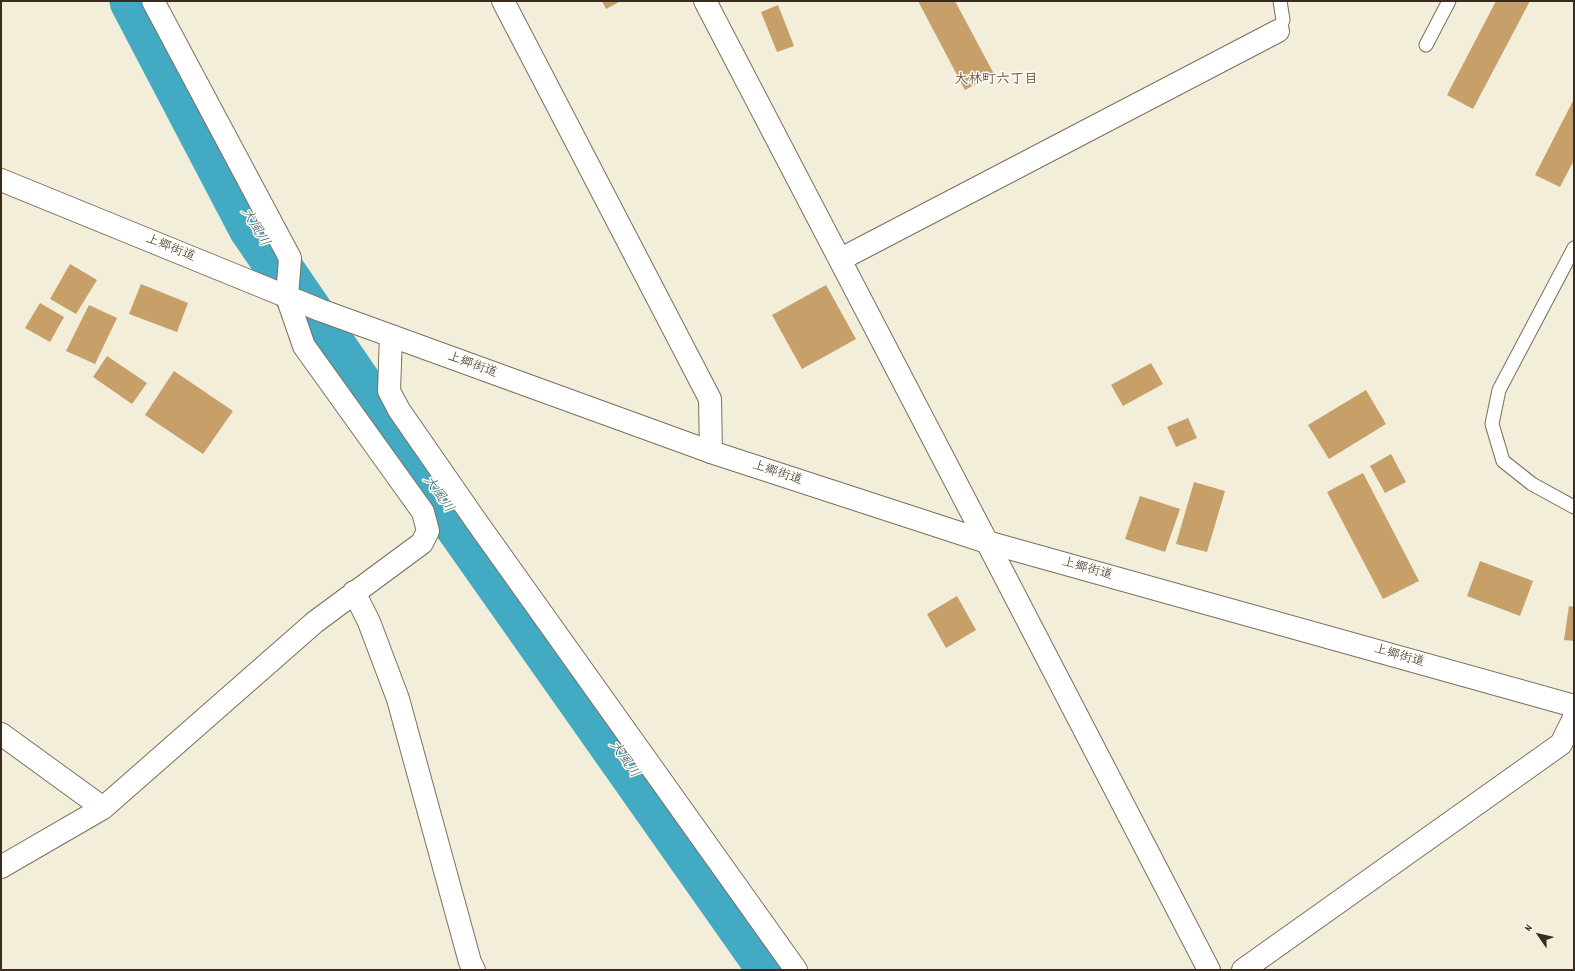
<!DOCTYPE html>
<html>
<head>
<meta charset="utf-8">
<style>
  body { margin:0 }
  #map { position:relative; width:1575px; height:971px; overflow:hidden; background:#f2eed9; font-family:Dekko,sans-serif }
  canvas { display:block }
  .frame { position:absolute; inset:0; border:2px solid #3b2a1e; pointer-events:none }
  .north { position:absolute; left:1519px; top:915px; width:40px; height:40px; -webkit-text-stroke:3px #fdfcf7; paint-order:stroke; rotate:304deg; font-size:11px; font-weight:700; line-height:16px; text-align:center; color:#3b2a1e }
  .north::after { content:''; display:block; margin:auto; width:14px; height:18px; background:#3b2a1e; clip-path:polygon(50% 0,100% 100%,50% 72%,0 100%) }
</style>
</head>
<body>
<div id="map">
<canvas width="1575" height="971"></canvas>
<div class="frame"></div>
<div class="north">N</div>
</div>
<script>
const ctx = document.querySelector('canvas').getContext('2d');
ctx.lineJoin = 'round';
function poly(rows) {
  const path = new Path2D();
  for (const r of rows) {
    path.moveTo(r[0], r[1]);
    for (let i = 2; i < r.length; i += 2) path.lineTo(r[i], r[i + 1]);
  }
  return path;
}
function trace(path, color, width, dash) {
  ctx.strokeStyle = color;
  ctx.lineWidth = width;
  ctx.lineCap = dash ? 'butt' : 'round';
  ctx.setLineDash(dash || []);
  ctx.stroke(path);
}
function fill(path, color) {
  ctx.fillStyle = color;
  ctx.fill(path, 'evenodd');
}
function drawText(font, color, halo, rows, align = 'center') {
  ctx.font = font + ' Dekko,"Klee One",sans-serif';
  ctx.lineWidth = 3;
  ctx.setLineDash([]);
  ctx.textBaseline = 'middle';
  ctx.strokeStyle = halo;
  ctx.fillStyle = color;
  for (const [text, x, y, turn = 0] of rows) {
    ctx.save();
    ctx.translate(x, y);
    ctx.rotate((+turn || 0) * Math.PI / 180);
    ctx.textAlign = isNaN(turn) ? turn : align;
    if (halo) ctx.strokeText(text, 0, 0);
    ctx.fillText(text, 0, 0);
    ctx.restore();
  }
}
const river = poly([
  [133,1,252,228,373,405,771,970]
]);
const building = poly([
  [602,1,621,1,606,9],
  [918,1,955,1,994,74,965,90],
  [1496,1,1530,1,1473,109,1447,95],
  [778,5,794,46,777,52,761,12],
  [1574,99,1574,160,1560,187,1535,175],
  [70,264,97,280,76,314,50,299],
  [141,284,188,303,177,332,129,314],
  [826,285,856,339,802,369,772,315],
  [40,303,64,317,50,342,25,328],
  [89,305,117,318,95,364,66,351],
  [107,356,147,383,132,404,93,377],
  [1151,363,1163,384,1123,406,1111,385],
  [174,371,233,411,203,454,145,415],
  [1366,390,1386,424,1329,459,1308,425],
  [1188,418,1197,438,1176,447,1167,427],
  [1391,454,1406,482,1385,493,1370,466],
  [1363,473,1419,581,1383,599,1327,492],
  [1194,482,1225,491,1207,552,1176,544],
  [1140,496,1180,509,1165,552,1125,539],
  [1480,561,1533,581,1520,616,1467,596],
  [957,596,976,630,946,648,927,614],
  [1569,606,1574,607,1574,641,1564,640]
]);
const service = poly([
  [1278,31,1283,20,1280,1],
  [1426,45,1449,1],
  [1574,248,1499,390,1492,424,1503,461,1532,484,1574,507]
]);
const minor = poly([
  [503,1,710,399,711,452],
  [705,1,987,542],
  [841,259,1278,31],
  [391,336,389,391,399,410,476,521,796,970],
  [354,592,369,622,398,699,470,962,474,970],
  [1,734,103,808],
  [1,867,103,808,315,622,422,543,428,531,423,512,304,346,287,297,290,258,153,1],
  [1243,970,1561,744,1574,718]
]);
const tertiary = poly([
  [987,542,1209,970]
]);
const primary = poly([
  [1,180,320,310,711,452,987,542,1574,706]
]);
const streetNames = [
  ["上郷街道",170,249,22],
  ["上郷街道",472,366,20],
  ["上郷街道",777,474,18],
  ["上郷街道",1087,570,16],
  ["上郷街道",1399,657,16]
];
const neighbourhoodNames = [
  ["大林町六丁目",996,81]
];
const waterNames = [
  ["大風川",254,228,59],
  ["大風川",437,495,55],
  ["大風川",623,760,55]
];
trace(river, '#42aac2', 47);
fill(building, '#c79f69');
trace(service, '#7b6f5f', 15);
trace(minor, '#7b6f5f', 24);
trace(tertiary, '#7b6f5f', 24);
trace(primary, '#7b6f5f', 24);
trace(service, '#fff', 13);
trace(minor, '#fff', 22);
trace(tertiary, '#fff', 22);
trace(primary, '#fff', 22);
drawText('13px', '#3b2a1e', '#fdfcf7', streetNames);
drawText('bold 14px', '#6c5338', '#fdfcf7', neighbourhoodNames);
drawText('italic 14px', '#3e5d60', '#fdfcf7', waterNames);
</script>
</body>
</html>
